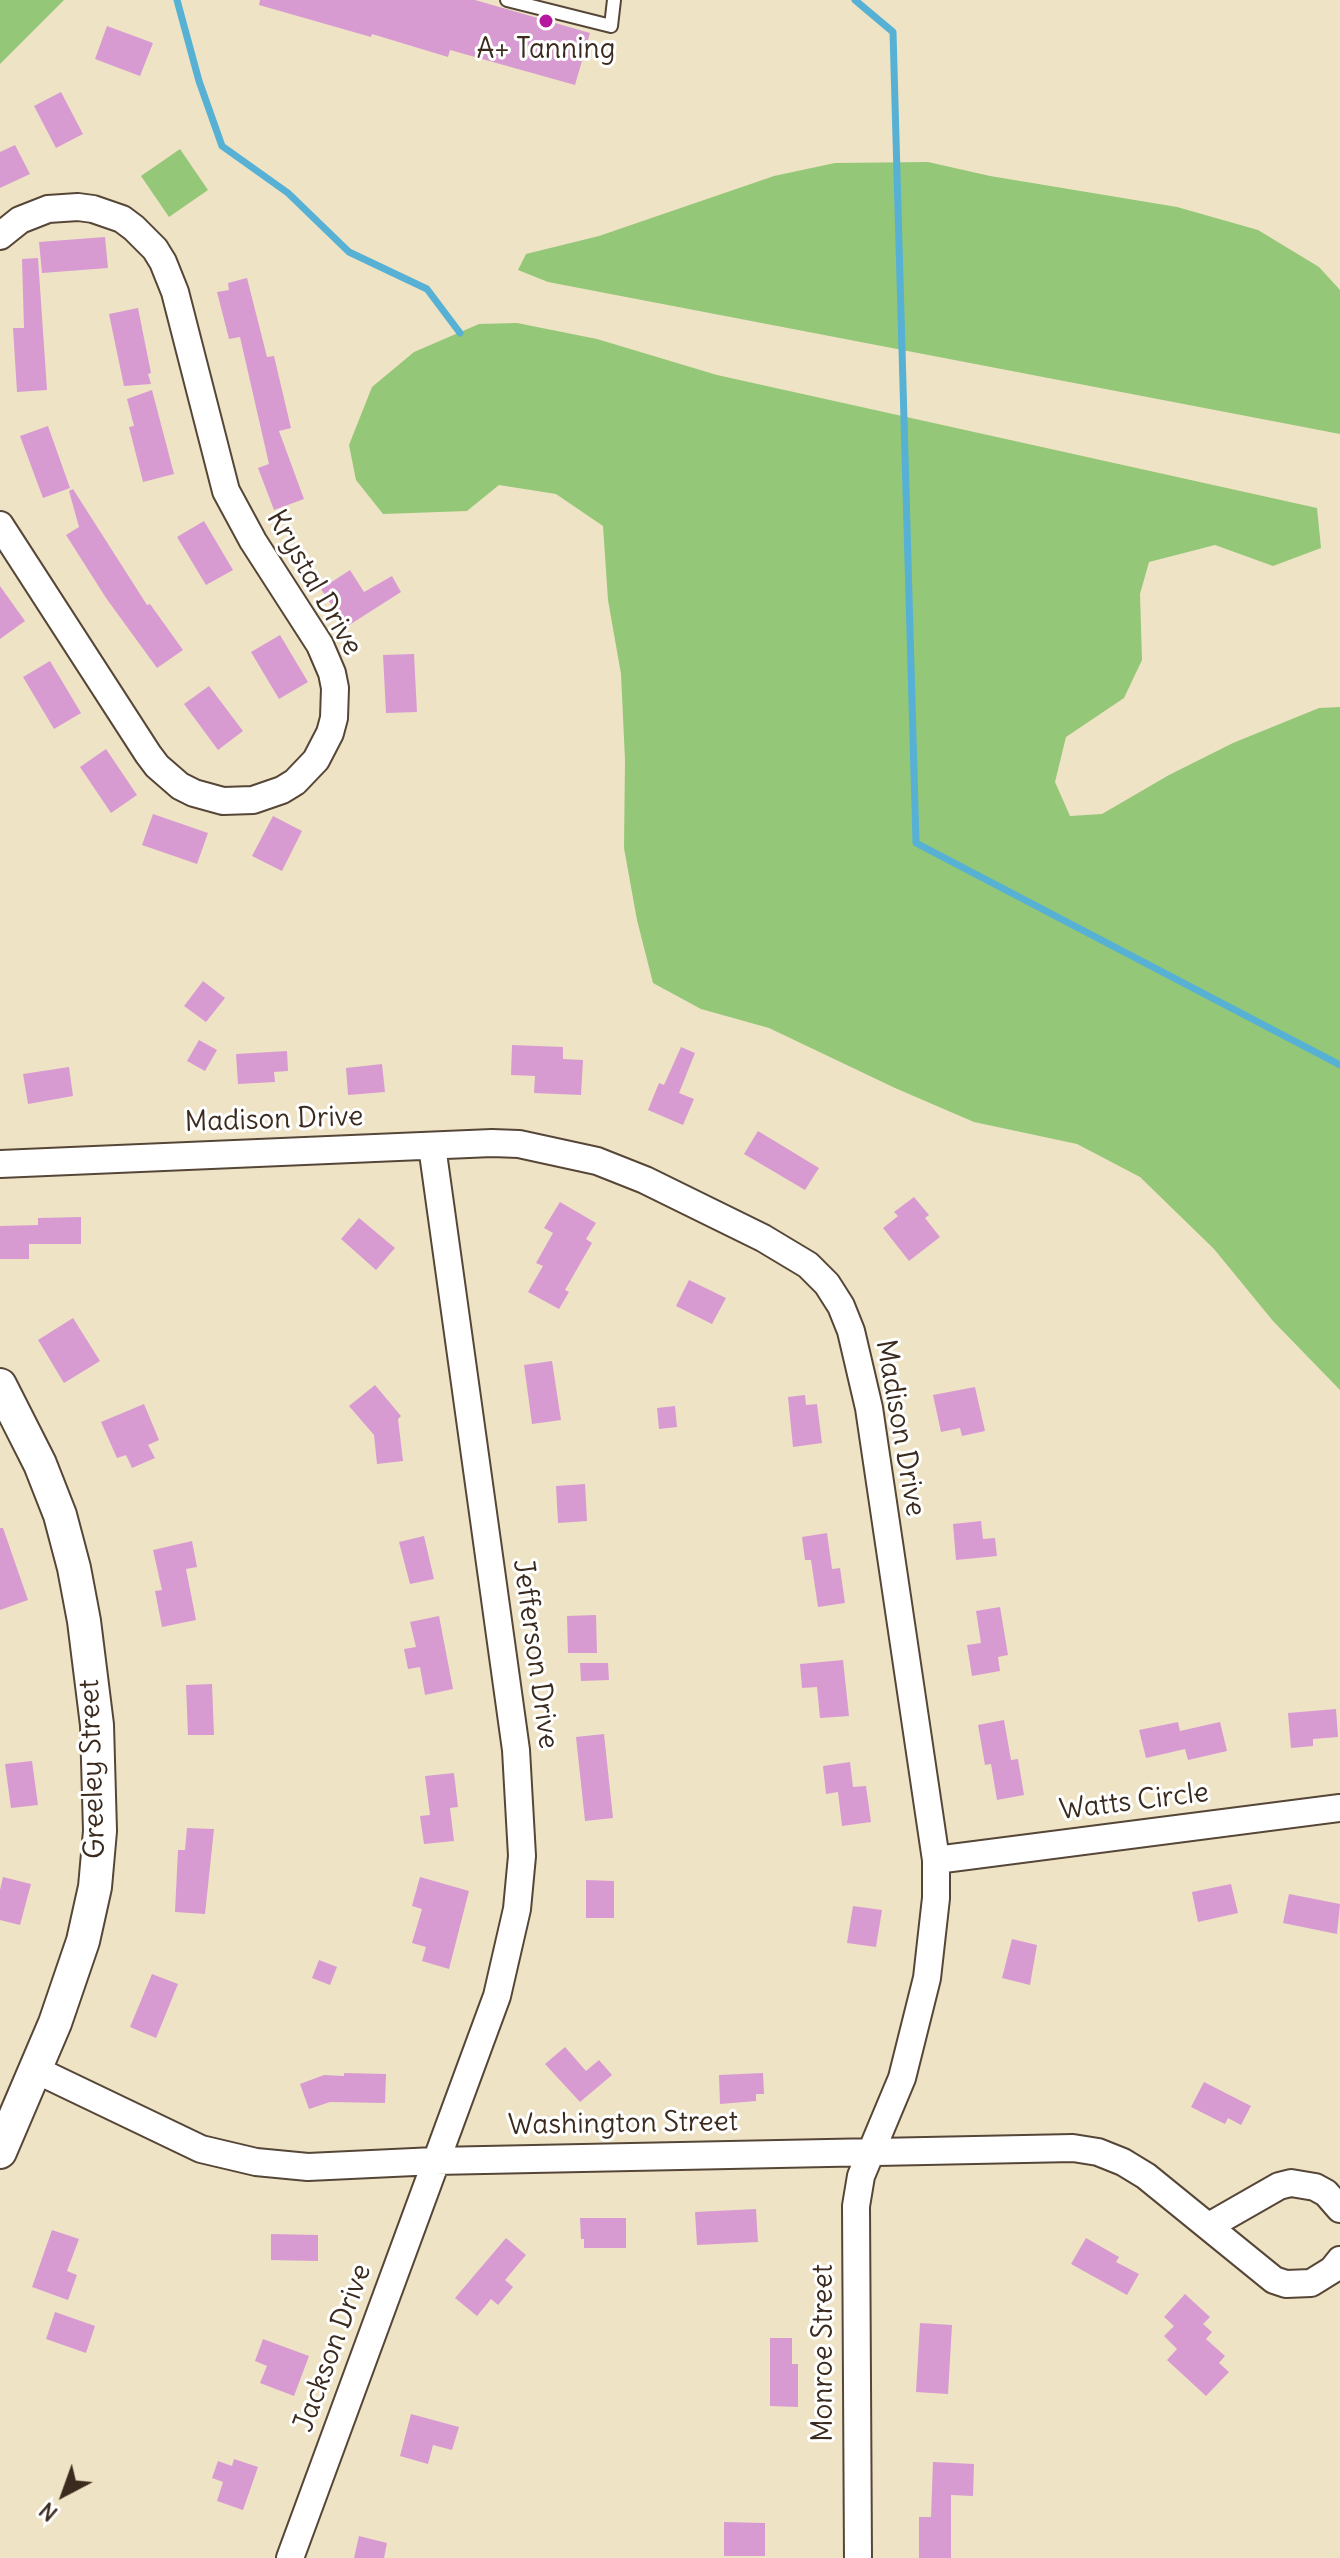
<!DOCTYPE html>
<html>
<head>
<meta charset="utf-8">
<style>
  body { margin:0 }
  #map { position:relative; width:1340px; height:2558px; overflow:hidden; background:#efe3c5; font-family:Delius,sans-serif }
  canvas { display:block }
  .north { position:absolute; left:24px; top:2454px; width:80px; height:80px; -webkit-text-stroke:6px #fff; paint-order:stroke; rotate:221deg; font-size:22px; font-weight:700; line-height:32px; text-align:center; color:#3b2a1e }
  .north::after { content:''; display:block; margin:auto; width:28px; height:36px; background:#3b2a1e; clip-path:polygon(50% 0,100% 100%,50% 72%,0 100%) }
</style>
</head>
<body>
<div id="map">
<canvas width="1340" height="2558"></canvas>
<div class="north">N</div>
</div>
<script>
const ctx = document.querySelector('canvas').getContext('2d');
ctx.lineJoin = 'round';
function fill(path, color) {
  ctx.fillStyle = color;
  ctx.fill(path, 'evenodd');
}
function poly(rows) {
  const path = new Path2D();
  for (const r of rows) {
    path.moveTo(r[0], r[1]);
    for (let i = 2; i < r.length; i += 2) path.lineTo(r[i], r[i + 1]);
  }
  return path;
}
function trace(path, color, width, dash) {
  ctx.strokeStyle = color;
  ctx.lineWidth = width;
  ctx.lineCap = dash ? 'butt' : 'round';
  ctx.setLineDash(dash || []);
  ctx.stroke(path);
}
function drawText(font, color, halo, rows, align = 'center') {
  ctx.font = font + ' Delius,sans-serif';
  ctx.lineWidth = 6;
  ctx.setLineDash([]);
  ctx.textBaseline = 'middle';
  ctx.strokeStyle = halo;
  ctx.fillStyle = color;
  for (const [text, x, y, turn = 0] of rows) {
    ctx.save();
    ctx.translate(x, y);
    ctx.rotate((+turn || 0) * Math.PI / 180);
    ctx.textAlign = isNaN(turn) ? turn : align;
    if (halo) ctx.strokeText(text, 0, 0);
    ctx.fillText(text, 0, 0);
    ctx.restore();
  }
}
const green = poly([
  [0,0,64,0,0,64],
  [180,149,208,190,169,217,141,176],
  [928,162,990,176,1177,207,1258,230,1319,267,1340,290,1340,434,548,282,518,270,526,254,599,236,774,176,835,163],
  [517,323,597,339,717,375,1317,508,1321,548,1273,566,1215,545,1149,562,1140,594,1142,660,1124,698,1066,737,1055,782,1070,816,1102,814,1169,775,1233,743,1319,708,1340,707,1340,1390,1273,1321,1214,1249,1140,1177,1077,1144,974,1122,895,1088,769,1028,701,1009,653,983,637,920,624,848,625,760,621,674,608,600,603,526,556,494,499,485,467,511,383,514,356,480,349,445,372,387,414,352,479,324]
]);
const stream = poly([
  [177,0,199,81,222,146,288,193,349,252,427,289,460,333],
  [855,0,893,32,916,843,1340,1065]
]);
const building = poly([
  [260,0,475,0,590,33,575,85,450,50,448,57,372,34,371,37,259,5],
  [107,26,153,43,140,76,95,59],
  [61,92,83,134,56,148,34,106],
  [15,145,30,174,0,188,0,152],
  [105,237,108,268,42,273,39,242],
  [38,258,47,390,17,392,13,328,24,328,22,259],
  [247,278,267,357,274,356,291,428,279,431,304,499,274,510,258,468,269,464,240,337,229,339,217,292,229,290,228,283],
  [138,308,151,373,148,374,151,384,124,386,109,314],
  [152,390,174,474,143,482,129,427,134,426,127,399],
  [48,426,70,488,43,498,20,436],
  [73,489,147,605,150,604,183,650,157,668,106,598,66,535,79,527,69,491],
  [204,521,233,570,206,585,177,537],
  [350,570,364,592,392,576,401,592,346,627,321,589],
  [0,586,25,621,0,639],
  [280,635,308,682,279,699,251,652],
  [414,654,417,712,386,713,383,655],
  [50,661,81,713,54,729,23,677],
  [209,686,243,731,218,750,184,704],
  [106,749,137,795,111,813,80,767],
  [153,814,208,833,197,864,142,845],
  [273,816,302,831,282,871,252,856],
  [203,981,225,998,206,1022,184,1006],
  [199,1040,217,1050,205,1071,187,1061],
  [512,1045,563,1047,563,1059,583,1060,581,1095,534,1093,535,1076,511,1075],
  [681,1047,695,1053,679,1093,694,1099,683,1125,648,1110,659,1083,664,1085],
  [287,1051,288,1071,274,1072,275,1082,238,1084,236,1054],
  [382,1064,385,1092,348,1095,346,1068],
  [69,1067,73,1096,28,1104,23,1074],
  [758,1131,819,1168,805,1190,744,1154],
  [914,1197,929,1215,925,1218,940,1237,909,1261,883,1228,898,1216,894,1212],
  [560,1202,596,1223,586,1239,592,1243,565,1290,569,1292,559,1309,528,1292,543,1266,536,1263,553,1233,544,1228],
  [81,1217,81,1244,29,1244,29,1259,0,1259,0,1226,38,1225,38,1218],
  [359,1218,395,1248,376,1270,341,1239],
  [689,1280,726,1298,712,1324,676,1306],
  [73,1318,100,1361,64,1383,38,1340],
  [552,1361,561,1420,532,1424,524,1365],
  [375,1385,401,1416,398,1419,403,1461,377,1464,374,1435,349,1406],
  [975,1387,985,1431,962,1436,960,1428,941,1432,933,1395],
  [805,1395,806,1405,817,1404,822,1443,793,1447,788,1397],
  [144,1404,159,1440,148,1445,155,1458,132,1468,126,1455,117,1458,101,1422],
  [675,1406,677,1427,659,1429,657,1408],
  [585,1484,587,1521,558,1523,556,1486],
  [981,1521,983,1539,995,1538,997,1556,956,1560,953,1524],
  [0,1528,3,1528,28,1600,0,1610],
  [827,1533,832,1569,840,1568,845,1603,818,1607,811,1560,805,1560,802,1537],
  [424,1536,434,1579,410,1584,399,1542],
  [192,1541,197,1567,186,1569,196,1620,162,1627,155,1591,162,1590,153,1550],
  [1000,1607,1008,1655,998,1657,1000,1671,972,1676,967,1645,981,1643,976,1611],
  [596,1615,597,1653,568,1653,567,1616],
  [439,1616,453,1689,425,1695,420,1667,408,1669,404,1649,416,1647,410,1622],
  [843,1660,849,1716,820,1718,817,1687,802,1688,800,1664],
  [580,1663,608,1663,609,1680,581,1681],
  [212,1684,214,1735,188,1735,186,1685],
  [1336,1709,1338,1737,1313,1739,1313,1746,1291,1748,1288,1713],
  [1004,1720,1011,1760,1018,1759,1024,1795,997,1800,991,1764,985,1765,978,1725],
  [1178,1722,1180,1731,1220,1722,1227,1751,1188,1760,1185,1749,1146,1758,1139,1730],
  [604,1734,613,1818,585,1821,576,1737],
  [32,1761,38,1805,11,1808,5,1764],
  [850,1762,853,1787,866,1786,871,1822,842,1826,838,1792,826,1794,823,1766],
  [454,1773,458,1807,450,1808,454,1841,424,1844,420,1816,430,1815,425,1776],
  [187,1828,214,1829,205,1914,175,1912,178,1850,185,1850],
  [3,1877,31,1884,20,1925,0,1920,0,1890],
  [420,1877,469,1891,449,1969,422,1961,426,1947,412,1943,422,1909,412,1906],
  [586,1880,614,1881,614,1918,586,1918],
  [1231,1884,1238,1913,1198,1922,1192,1892],
  [1289,1894,1340,1904,1337,1934,1283,1923],
  [853,1906,882,1910,876,1947,847,1943],
  [1012,1939,1037,1945,1030,1985,1002,1978],
  [319,1960,337,1967,330,1985,312,1978],
  [152,1974,178,1984,156,2038,130,2027],
  [565,2047,586,2071,599,2060,612,2075,580,2102,545,2064],
  [344,2073,386,2074,385,2103,330,2102,309,2109,300,2084,324,2075,344,2076],
  [763,2073,764,2094,756,2094,756,2101,720,2104,719,2075],
  [1204,2082,1251,2106,1241,2125,1228,2118,1225,2124,1191,2107],
  [756,2209,758,2242,697,2245,695,2212],
  [580,2218,626,2218,626,2248,584,2248,584,2239,581,2239],
  [52,2230,79,2239,67,2271,77,2275,68,2300,32,2287],
  [271,2234,318,2235,318,2261,271,2260],
  [506,2238,526,2255,505,2280,513,2287,498,2305,491,2299,477,2316,455,2298],
  [1086,2238,1119,2257,1116,2262,1139,2274,1127,2295,1071,2264],
  [1185,2294,1210,2317,1203,2324,1212,2332,1206,2339,1225,2356,1219,2363,1229,2372,1206,2396,1167,2360,1177,2349,1164,2336,1174,2326,1164,2317],
  [55,2312,95,2326,86,2353,46,2339],
  [920,2323,952,2325,948,2394,916,2392],
  [770,2338,792,2338,792,2364,798,2364,798,2407,770,2406],
  [263,2339,309,2356,294,2396,260,2383,267,2366,255,2361],
  [411,2414,459,2427,452,2450,433,2445,428,2464,400,2456],
  [234,2459,258,2467,243,2510,217,2501,223,2482,212,2478,218,2461,232,2466],
  [933,2462,974,2464,973,2496,951,2495,951,2558,919,2558,919,2517,931,2517],
  [724,2522,765,2523,765,2556,724,2556],
  [359,2536,387,2543,384,2558,354,2558]
]);
const service = poly([
  [507,0,611,26,614,0]
]);
const minor = poly([
  [0,236,20,220,48,209,78,207,93,209,122,219,134,228,155,249,163,262,175,292,226,491,253,541,320,645,332,673,335,688,334,718,330,733,316,760,295,782,282,790,253,800,223,801,194,793,180,786,157,766,148,754,0,525],
  [0,1164,492,1143,519,1144,597,1161,645,1180,763,1238,808,1265,827,1284,841,1306,851,1331,869,1408,936,1860,936,1898,927,1978,902,2078,861,2176,856,2206,858,2558],
  [936,1860,1340,1808],
  [34,2069,201,2149,256,2162,308,2167,435,2161,1073,2148,1098,2152,1123,2162,1146,2176,1274,2280,1286,2284,1311,2283,1332,2270,1340,2260],
  [1209,2226,1279,2186,1291,2183,1315,2187,1326,2193,1340,2209],
  [290,2558,497,1996,517,1909,522,1856,516,1750,432,1146]
]);
const tertiary = poly([
  [0,1385,40,1464,60,1515,74,1568,84,1621,97,1725,100,1831,95,1887,83,1941,55,2023,0,2152]
]);
const markers = [
  [546,21,8,"#b5179e"]
];
const poiNames = [
  ["A+ Tanning",546,50]
];
const streetNames = [
  ["Krystal Drive",314,583,60],
  ["Madison Drive",274,1120,-2],
  ["Madison Drive",900,1428,80],
  ["Jefferson Drive",535,1654,82],
  ["Greeley Street",93,1769,-92],
  ["Watts Circle",1134,1802,-7],
  ["Washington Street",623,2124,-1],
  ["Jackson Drive",333,2348,-70],
  ["Monroe Street",824,2353,-90]
];
fill(green, '#94c777');
trace(stream, '#56b1d4', 7);
fill(building, '#d79bd2');
trace(service, '#564637', 16);
trace(minor, '#564637', 30);
trace(tertiary, '#564637', 36);
trace(service, '#fff', 12);
trace(minor, '#fff', 26);
trace(tertiary, '#fff', 32);
for (const [x, y, r, color] of markers) {
  const dot = new Path2D();
  dot.arc(x, y, r, 0, 2 * Math.PI);
  ctx.fillStyle = color;
  ctx.fill(dot);
  trace(dot, '#fff', 3);
}
drawText('28px', '#3b2a1e', '#fff', poiNames);
drawText('28px', '#3b2a1e', '#fff', streetNames);
</script>
</body>
</html>
